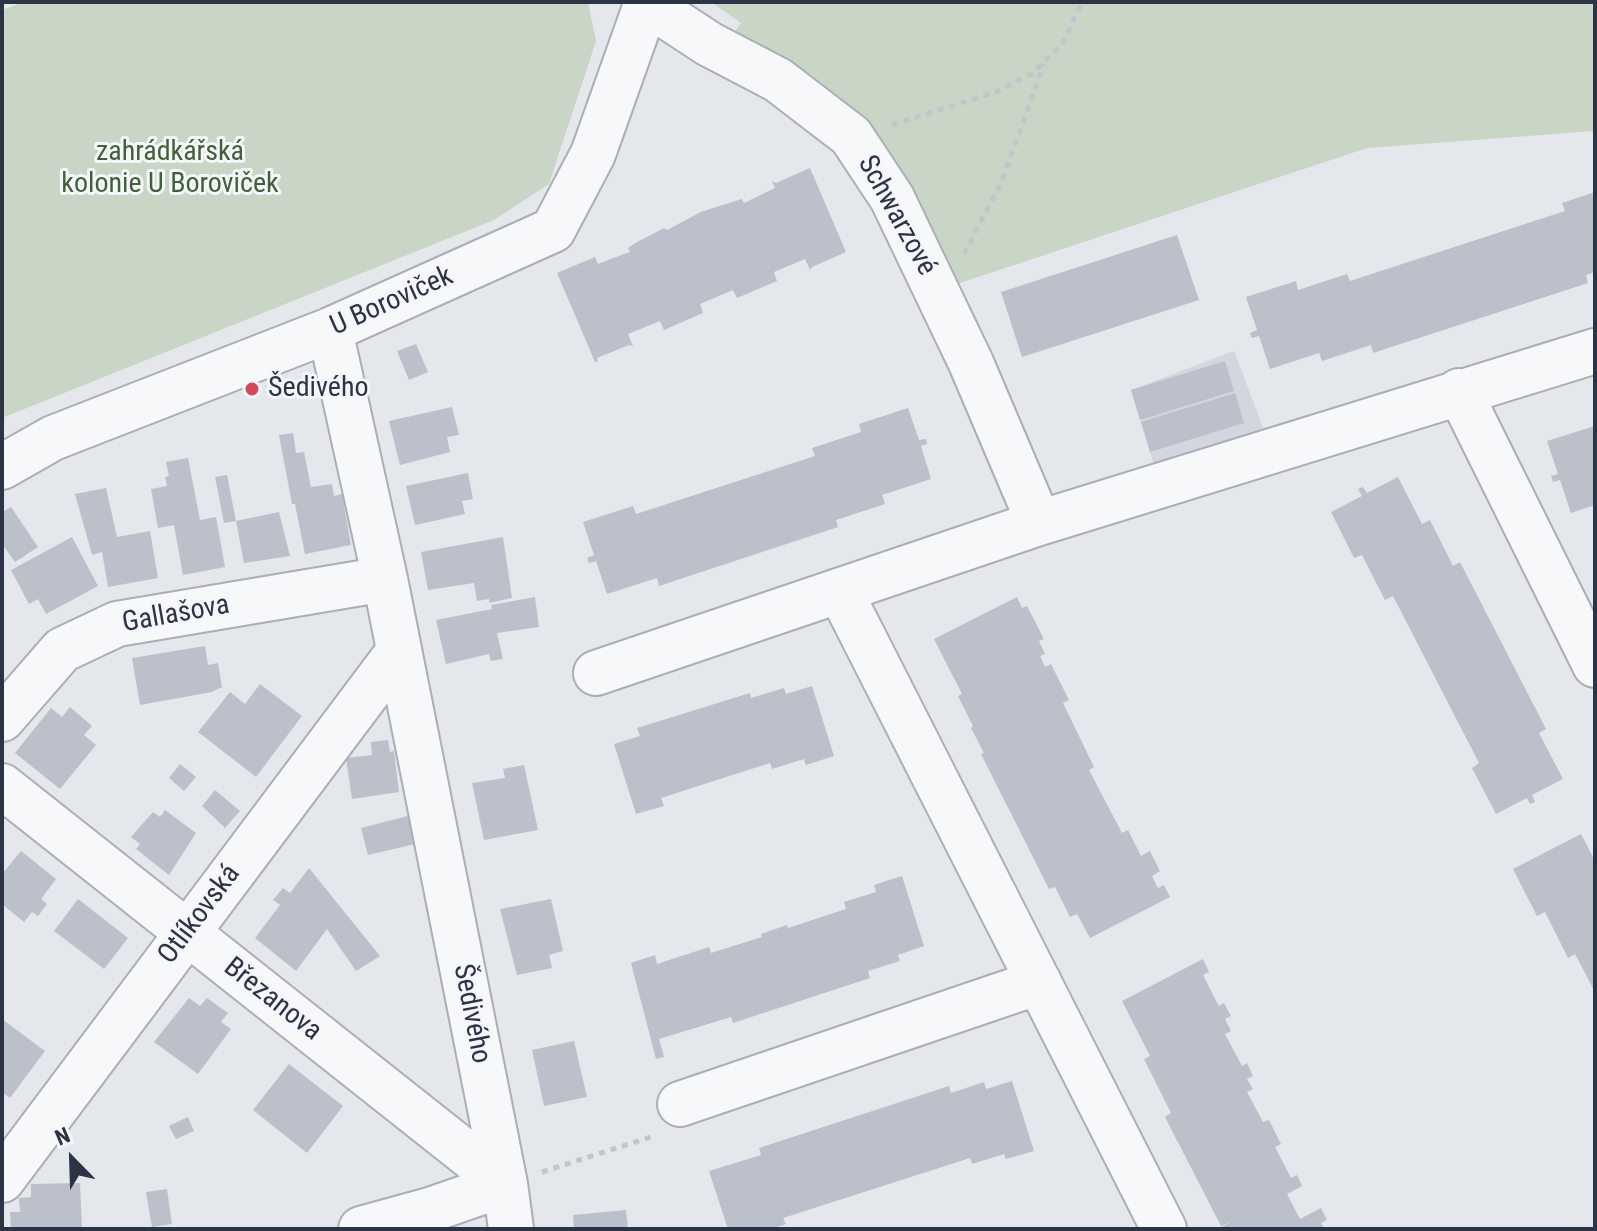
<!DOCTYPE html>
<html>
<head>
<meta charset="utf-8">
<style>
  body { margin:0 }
  #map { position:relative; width:1597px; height:1231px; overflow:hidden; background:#e4e7ec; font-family:"Roboto Condensed",sans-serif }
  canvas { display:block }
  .frame { position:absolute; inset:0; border:4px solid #2b3445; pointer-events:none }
  .north { position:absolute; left:32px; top:1119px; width:80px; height:80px; -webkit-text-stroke:6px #f4f6f9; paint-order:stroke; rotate:337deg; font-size:22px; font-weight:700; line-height:32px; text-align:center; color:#2b3445 }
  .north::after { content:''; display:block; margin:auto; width:28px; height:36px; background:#2b3445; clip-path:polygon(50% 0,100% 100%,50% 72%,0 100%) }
</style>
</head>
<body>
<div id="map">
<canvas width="1597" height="1231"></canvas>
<div class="frame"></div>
<div class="north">N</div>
</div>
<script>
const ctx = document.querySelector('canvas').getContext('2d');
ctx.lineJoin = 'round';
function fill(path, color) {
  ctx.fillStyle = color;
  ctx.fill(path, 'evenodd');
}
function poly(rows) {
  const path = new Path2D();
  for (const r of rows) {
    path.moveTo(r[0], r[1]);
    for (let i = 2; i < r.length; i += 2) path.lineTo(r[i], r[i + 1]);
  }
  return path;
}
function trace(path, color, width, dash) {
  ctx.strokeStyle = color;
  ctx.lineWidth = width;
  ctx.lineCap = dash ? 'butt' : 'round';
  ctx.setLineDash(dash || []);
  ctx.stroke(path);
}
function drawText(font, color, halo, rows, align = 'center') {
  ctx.font = font + ' "Roboto Condensed",sans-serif';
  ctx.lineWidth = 6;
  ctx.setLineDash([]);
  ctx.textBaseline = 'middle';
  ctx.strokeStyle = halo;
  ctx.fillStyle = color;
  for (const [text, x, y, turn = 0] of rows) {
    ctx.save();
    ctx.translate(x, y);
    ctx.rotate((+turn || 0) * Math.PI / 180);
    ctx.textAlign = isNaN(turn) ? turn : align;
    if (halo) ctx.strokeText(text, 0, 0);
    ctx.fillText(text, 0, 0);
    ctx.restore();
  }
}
const built = poly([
  [1234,351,1264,430,1154,465,1131,390]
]);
const green = poly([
  [24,2,588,2,596,41,549,184,494,220,2,418,2,10],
  [711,2,1595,2,1595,131,1367,148,948,287,893,160,734,33,741,23]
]);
const building = poly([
  [810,168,846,252,812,267,810,270,805,259,774,272,777,281,737,298,733,290,700,304,703,313,664,330,660,321,628,334,633,346,629,345,597,358,598,361,595,362,557,273,595,257,598,264,616,257,630,252,628,248,637,242,664,228,667,230,701,212,732,202,742,199,744,203,775,188,772,181,776,183],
  [1595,192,1595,272,1586,275,1588,283,1373,353,1371,345,1322,361,1319,353,1270,369,1259,336,1252,338,1250,333,1257,330,1246,297,1296,281,1298,290,1347,274,1350,281,1565,211,1562,203],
  [1177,235,1199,300,1022,357,1001,292],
  [416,344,428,372,409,380,397,351],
  [1225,361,1234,391,1140,420,1131,390],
  [1235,393,1244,423,1150,452,1141,422],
  [452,407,459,435,447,437,450,452,400,465,389,421],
  [908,408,919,440,926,439,927,444,921,446,931,479,882,495,885,504,836,520,838,527,659,586,657,578,607,594,596,561,589,563,587,558,594,555,583,522,633,506,636,514,815,456,812,448,861,432,859,424],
  [1595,426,1595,505,1571,513,1560,480,1553,482,1551,476,1558,474,1547,441],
  [293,433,296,453,304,452,311,487,332,484,334,496,342,494,351,545,305,554,295,504,292,504,279,435],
  [188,458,200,520,216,517,225,567,183,575,174,525,158,528,151,489,167,486,165,477,169,476,166,462],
  [468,473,473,499,462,501,465,514,415,525,406,486],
  [227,475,236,521,279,512,290,556,244,563,236,521,224,523,215,477],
  [1398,477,1422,524,1430,520,1453,566,1460,562,1546,729,1539,733,1563,779,1532,795,1535,802,1530,804,1527,798,1496,814,1472,768,1479,763,1393,596,1385,600,1362,555,1354,558,1331,512,1362,496,1358,489,1363,487,1367,493],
  [106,488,117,537,150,531,158,578,108,587,102,552,92,555,75,494],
  [11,507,38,547,15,562,2,544,2,512],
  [72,537,98,586,46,614,38,599,29,604,11,570],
  [503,537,512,598,489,603,489,599,477,601,474,583,428,590,421,552],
  [535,597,539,627,497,633,503,659,491,661,489,654,446,664,436,620,492,609,491,605],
  [1017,597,1022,608,1027,606,1044,639,1039,641,1045,654,1040,656,1045,667,1051,664,1069,700,1063,703,1094,767,1089,770,1122,833,1128,830,1141,856,1150,851,1160,871,1152,876,1158,888,1164,885,1170,897,1090,938,1077,914,1070,917,1055,887,1049,889,981,754,984,753,971,728,973,726,958,696,962,694,934,639],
  [205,646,208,665,218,663,222,687,212,692,140,705,132,658],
  [260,684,302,716,256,777,198,732,230,692,245,704],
  [812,686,834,756,806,765,804,759,772,769,770,763,661,798,664,806,636,814,614,744,640,736,637,728,750,693,751,698,784,688,786,694],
  [70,707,92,726,84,735,96,745,60,789,15,753,51,708,62,717],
  [388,740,390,752,394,751,399,792,352,799,346,758,372,755,371,742],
  [180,764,196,777,184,791,169,778],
  [524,765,538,830,484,840,472,783,505,778,503,769],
  [215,790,240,811,225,828,202,806],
  [165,810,196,833,169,875,136,849,140,844,131,837,153,812,160,817],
  [408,816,415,844,368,855,361,828],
  [1581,834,1595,861,1595,992,1575,954,1568,958,1545,912,1537,916,1513,869],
  [21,851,56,879,41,899,47,904,38,916,32,912,24,922,2,904,2,874],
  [309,868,380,956,356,971,327,929,296,971,255,938,280,905,273,900,283,888,290,893],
  [902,876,924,946,898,955,900,961,868,971,870,978,733,1023,731,1017,659,1039,664,1057,656,1059,631,963,655,955,657,964,709,947,711,953,762,937,761,934,787,925,788,928,846,909,844,902,876,892,874,885],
  [78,899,128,938,104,969,54,931],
  [551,899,563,951,549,955,552,968,517,975,500,909],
  [1203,959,1209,972,1203,975,1210,989,1219,1006,1224,1003,1231,1016,1225,1019,1231,1031,1225,1034,1242,1066,1247,1063,1253,1076,1247,1079,1253,1089,1247,1092,1263,1122,1269,1120,1281,1144,1275,1147,1291,1178,1297,1175,1302,1186,1287,1194,1300,1219,1321,1208,1327,1220,1321,1223,1325,1229,1218,1229,1231,1222,1221,1226,1165,1117,1171,1113,1144,1059,1150,1056,1122,1001],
  [189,998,200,1006,207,998,228,1013,221,1022,231,1029,198,1074,154,1042],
  [2,1019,45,1051,10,1098,2,1092],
  [574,1041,587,1097,544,1106,532,1050],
  [289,1064,343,1106,307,1153,253,1110],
  [1012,1081,1034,1151,1006,1159,1004,1154,972,1164,970,1158,783,1218,786,1224,771,1229,728,1229,709,1171,761,1155,759,1148,949,1086,951,1093,984,1082,986,1089],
  [188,1117,194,1131,176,1139,169,1126],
  [80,1183,82,1229,11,1229,10,1212,20,1212,19,1198,31,1197,31,1184],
  [167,1189,172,1224,152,1227,146,1192],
  [626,1210,628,1229,574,1229,573,1215]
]);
const path = poly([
  [892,125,996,92,1031,74,1063,43,1082,2],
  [964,254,1001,183,1044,64],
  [542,1172,654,1136]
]);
const minor = poly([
  [645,2,709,44,778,80,851,136,892,198,971,363,1039,523],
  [330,330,385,579,505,1184,511,1229],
  [1459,391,1595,665],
  [2,467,53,438,330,330,553,230,593,154,647,2],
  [840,591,1164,1229],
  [596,673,1039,523,1595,351],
  [2,719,62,650,117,624,385,579],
  [2,786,505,1184],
  [680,1104,1039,982],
  [2,1180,399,651],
  [361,1229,430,1210,505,1184]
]);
const markers = [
  [252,389,8,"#d1495b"]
];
const parkNames = [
  ["zahrádkářská",170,153],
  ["kolonie U Boroviček",170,185]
];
const streetNames = [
  ["Schwarzové",896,216,61],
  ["U Boroviček",392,302,-24],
  ["Gallašova",176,615,-10],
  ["Otlíkovská",200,915,-53],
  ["Březanova",272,1000,38],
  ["Šedivého",471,1014,79]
];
const poiNames = [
  ["Šedivého",268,389]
];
fill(built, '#d2d6de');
fill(green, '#c9d6c5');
fill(building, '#bbc0ca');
trace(minor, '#a9aeb7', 48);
trace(path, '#c2c5cb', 5, [6, 6]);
trace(minor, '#f7f8fa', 44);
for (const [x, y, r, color] of markers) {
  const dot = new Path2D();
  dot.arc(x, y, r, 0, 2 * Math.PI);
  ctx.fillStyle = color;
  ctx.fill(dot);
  trace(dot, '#f4f6f9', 3);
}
drawText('28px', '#3f6138', '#f4f6f9', parkNames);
drawText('28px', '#2b3445', '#f4f6f9', streetNames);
drawText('28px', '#2b3445', '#f4f6f9', poiNames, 'left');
</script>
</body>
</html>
